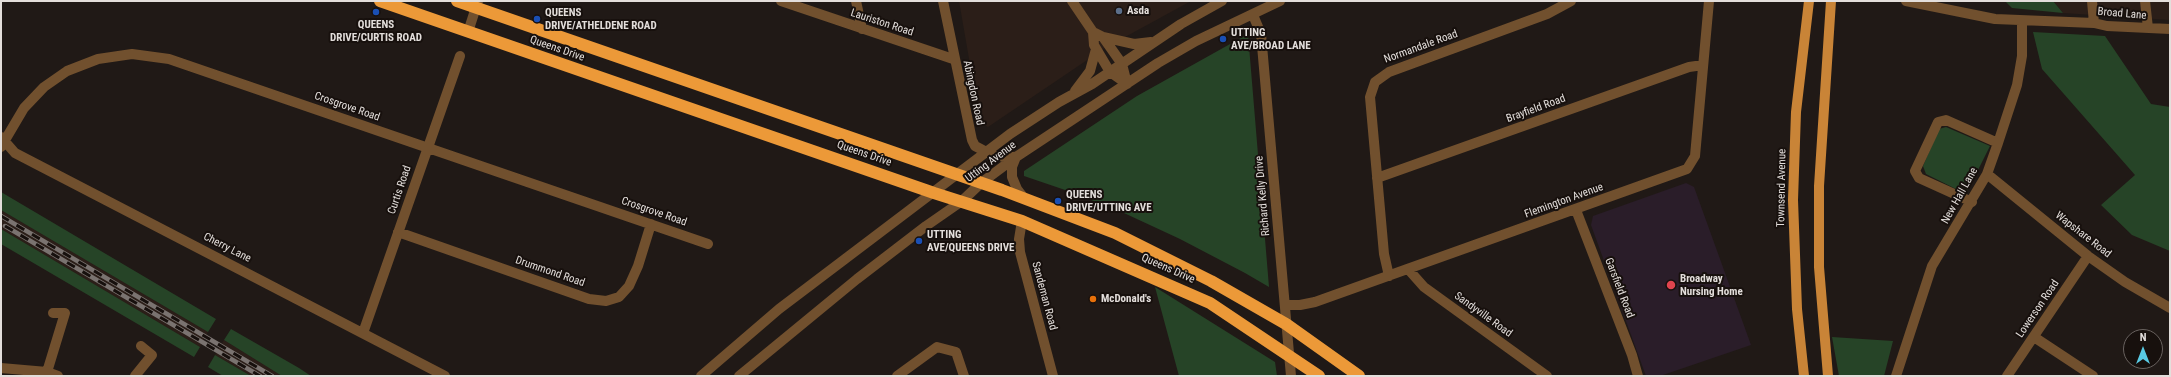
<!DOCTYPE html>
<html>
<head>
<meta charset="utf-8">
<style>
  body { margin:0 }
  #map { position:relative; width:2171px; height:377px; overflow:hidden; background:#201916; font-family:"Roboto Condensed",sans-serif }
  canvas { display:block }
  .frame { position:absolute; inset:0; border:2px solid #e3dedb; pointer-events:none }
  .north { position:absolute; left:2123px; top:329px; width:40px; height:40px; box-sizing:border-box; background:#17100d; border:1px solid #69625f; border-radius:50%; rotate:0deg; font-size:11px; font-weight:700; line-height:16px; text-align:center; color:#e3dedb }
  .north::after { content:''; display:block; margin:auto; width:14px; height:18px; background:#58c9e3; clip-path:polygon(50% 0,100% 100%,50% 72%,0 100%) }
</style>
</head>
<body>
<div id="map">
<canvas width="2171" height="377"></canvas>
<div class="frame"></div>
<div class="north">N</div>
</div>
<script>
const ctx = document.querySelector('canvas').getContext('2d');
ctx.lineJoin = 'round';
function fill(path, color) {
  ctx.fillStyle = color;
  ctx.fill(path, 'evenodd');
}
function poly(rows) {
  const path = new Path2D();
  for (const r of rows) {
    path.moveTo(r[0], r[1]);
    for (let i = 2; i < r.length; i += 2) path.lineTo(r[i], r[i + 1]);
  }
  return path;
}
function trace(path, color, width, dash) {
  ctx.strokeStyle = color;
  ctx.lineWidth = width;
  ctx.lineCap = dash ? 'butt' : 'round';
  ctx.setLineDash(dash || []);
  ctx.stroke(path);
}
function drawText(font, color, halo, rows, align = 'center') {
  ctx.font = font + ' "Roboto Condensed",sans-serif';
  ctx.lineWidth = 4;
  ctx.setLineDash([]);
  ctx.textBaseline = 'middle';
  ctx.strokeStyle = halo;
  ctx.fillStyle = color;
  for (const [text, x, y, turn = 0] of rows) {
    ctx.save();
    ctx.translate(x, y);
    ctx.rotate((+turn || 0) * Math.PI / 180);
    ctx.textAlign = isNaN(turn) ? turn : align;
    if (halo) ctx.strokeText(text, 0, 0);
    ctx.fillText(text, 0, 0);
    ctx.restore();
  }
}
const built = poly([
  [959,1,1191,1,1105,48,988,127,980,122],
  [2053,1,2170,1,2170,20,2063,13],
  [1,210,208,332,200,347,1,229],
  [224,340,282,376,251,376,215,355]
]);
const medical = poly([
  [1686,183,1694,187,1751,345,1660,376,1646,376,1591,225,1593,216]
]);
const green = poly([
  [2005,1,2053,1,2063,13,2012,8],
  [2033,32,2105,36,2151,104,2170,107,2170,251,2132,235,2101,205,2135,175,2042,69],
  [1248,34,1269,287,1245,273,1180,239,1124,213,1071,192,1024,176,1024,171,1137,96],
  [1946,127,1990,146,1966,194,1926,174,1923,166,1939,129],
  [1,192,216,319,208,332,1,210],
  [1,229,200,347,194,357,1,244],
  [1155,287,1275,362,1277,376,1179,376],
  [231,329,299,368,311,376,282,376,224,340],
  [1832,337,1893,341,1884,376,1839,376],
  [215,355,251,376,223,376,208,367]
]);
const minor = poly([
  [781,1,953,59],
  [856,1,862,29],
  [943,1,972,140,975,146,994,156,1016,157,1012,167,1012,177,1017,189,1024,198],
  [1072,1,1093,32,1094,45,1110,72,1127,84],
  [1906,1,1995,19,2094,23,2107,26,2170,29],
  [2092,1,2094,23],
  [2145,1,2148,28],
  [1253,15,1261,34,1291,376],
  [468,32,478,1],
  [1093,32,1103,37,1122,64,1127,84],
  [1103,37,1134,44,1151,42],
  [1075,91,1090,71,1096,49],
  [1,137,15,153,445,376],
  [1,147,24,108,44,87,67,71,98,59,132,54,169,59,708,244],
  [1987,174,2088,256,2125,282,2170,308],
  [1377,178,1689,67,1703,65],
  [1972,202,1919,178,1915,171,1938,122,1946,120,1998,143],
  [1576,210,1632,355,1638,376],
  [1022,221,1019,239,1020,252,1053,376],
  [398,232,589,299,606,301,619,297,629,286,638,266,651,224],
  [1408,269,1424,287,1547,376],
  [1389,276,1384,254,1370,97,1375,82,1389,72,1547,14,1571,1],
  [1285,305,1300,305,1315,302,1687,169,1695,156,1709,1],
  [363,333,460,56],
  [2034,337,2093,376],
  [1,368,47,372,58,376],
  [47,372,65,313,53,313],
  [135,376,152,355,141,346],
  [701,376,779,309,1010,134,1059,102,1092,84,1181,24,1222,1],
  [739,376,857,279,926,226,962,201,981,183,1016,157,1158,63,1196,41,1280,1],
  [897,376,937,347,956,352,964,376],
  [1896,376,1932,266,1987,174,1998,143,2017,85,2022,56,2022,21],
  [2007,376,2088,256]
]);
const major = poly([
  [1804,376,1797,309,1793,200,1796,112,1809,1],
  [1828,376,1819,267,1819,186,1831,1]
]);
const highway = poly([
  [380,1,934,193,1022,221,1210,303,1319,376],
  [457,1,1002,190,1115,233,1211,281,1286,324,1359,376]
]);
const rail = poly([
  [1,216,272,376],
  [5,226,260,376]
]);
const markers = [
  [1119,11,4,"#5c6f8a"],
  [376,12,4,"#1a4fb4"],
  [537,19,4,"#1a4fb4"],
  [1223,39,4,"#1a4fb4"],
  [1058,201,4,"#1a4fb4"],
  [919,241,4,"#1a4fb4"],
  [1671,285,5,"#e0444e"],
  [1093,299,4,"#e8710a"]
];
const poiNames = [
  ["Asda",1127,11],
  ["QUEENS",545,13],
  ["DRIVE/ATHELDENE ROAD",545,26],
  ["QUEENS",376,25,"center"],
  ["DRIVE/CURTIS ROAD",376,38,"center"],
  ["UTTING",1231,33],
  ["AVE/BROAD LANE",1231,46],
  ["QUEENS",1066,195],
  ["DRIVE/UTTING AVE",1066,208],
  ["UTTING",927,235],
  ["AVE/QUEENS DRIVE",927,248],
  ["Broadway",1680,279],
  ["Nursing Home",1680,292],
  ["McDonald's",1101,299]
];
const streetNames = [
  ["Broad Lane",2122,14,5],
  ["Lauriston Road",882,23,18],
  ["Normandale Road",1421,47,-20],
  ["Queens Drive",557,49,19],
  ["Abingdon Road",973,93,78],
  ["Crosgrove Road",347,107,19],
  ["Brayfield Road",1536,109,-20],
  ["Queens Drive",864,154,19],
  ["Utting Avenue",991,162,-37],
  ["Townsend Avenue",1782,188,-89],
  ["Curtis Road",400,190,-71],
  ["Richard Kelly Drive",1263,196,-95],
  ["New Hall Lane",1960,196,-61],
  ["Flemington Avenue",1564,201,-20],
  ["Crosgrove Road",654,212,19],
  ["Wapshare Road",2083,235,38],
  ["Cherry Lane",227,248,27],
  ["Queens Drive",1168,269,24],
  ["Drummond Road",550,272,19],
  ["Garsfield Road",1619,288,69],
  ["Sandeman Road",1044,296,75],
  ["Lowerson Road",2038,309,-56],
  ["Sandyville Road",1483,315,36]
];
fill(built, '#2b1e18');
fill(medical, '#2a1d29');
fill(green, '#264427');
trace(minor, '#71502e', 10);
trace(major, '#c98437', 10);
trace(highway, '#ec9938', 12);
trace(rail, '#7a7370', 4.5);
trace(rail, '#17100d', 3, [9]);
for (const [x, y, r, color] of markers) {
  const dot = new Path2D();
  dot.arc(x, y, r, 0, 2 * Math.PI);
  ctx.fillStyle = color;
  ctx.fill(dot);
  trace(dot, '#17100d', 1.5);
}
drawText('bold 11px', '#e3dedb', '#17100d', poiNames, 'left');
drawText('11px', '#e3dedb', '#17100d', streetNames);
</script>
</body>
</html>
